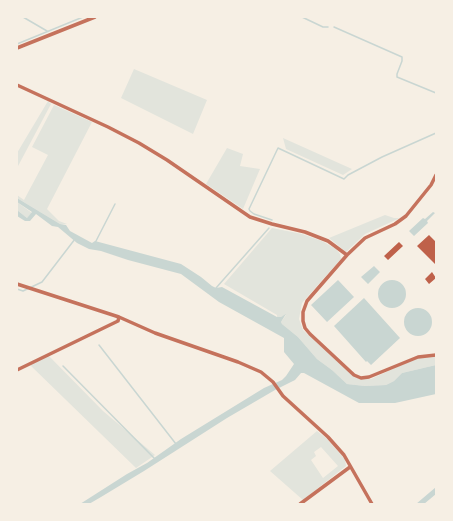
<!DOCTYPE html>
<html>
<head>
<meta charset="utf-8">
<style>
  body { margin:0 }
  #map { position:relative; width:453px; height:521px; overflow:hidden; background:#f6efe4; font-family:Lato,sans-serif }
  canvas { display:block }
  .frame { position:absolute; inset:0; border:18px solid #f6efe4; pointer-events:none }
</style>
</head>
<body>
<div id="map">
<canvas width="453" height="521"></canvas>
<div class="frame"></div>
</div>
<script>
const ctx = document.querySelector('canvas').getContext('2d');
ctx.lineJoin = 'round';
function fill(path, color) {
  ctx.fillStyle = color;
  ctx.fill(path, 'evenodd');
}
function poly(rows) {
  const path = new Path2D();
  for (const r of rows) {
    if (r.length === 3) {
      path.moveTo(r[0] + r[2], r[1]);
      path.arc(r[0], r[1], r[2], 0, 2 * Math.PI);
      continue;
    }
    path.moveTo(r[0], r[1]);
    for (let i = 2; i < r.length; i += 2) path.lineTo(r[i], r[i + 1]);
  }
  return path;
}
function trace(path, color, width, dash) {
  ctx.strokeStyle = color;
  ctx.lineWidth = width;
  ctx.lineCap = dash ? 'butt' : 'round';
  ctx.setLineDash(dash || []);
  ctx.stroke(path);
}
const green = poly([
  [134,69,207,100,193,134,121,98],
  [48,101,51,104,17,168,17,153],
  [54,105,92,122,47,209,59,221,67,224,60,224,17,198,17,195,24,200,48,155,32,147],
  [283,138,352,169,343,175,286,149],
  [227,148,243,154,240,166,260,169,243,209,206,184],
  [17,202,32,213,27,218,17,210],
  [385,215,394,218,400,218,365,234,346,252,329,238],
  [272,228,302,234,322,241,336,249,340,254,341,259,302,303,299,319,303,330,351,374,359,379,371,379,417,358,436,357,436,365,402,373,394,381,386,385,365,386,347,384,332,370,317,359,298,337,282,324,281,322,286,315,281,317,277,317,277,315,224,284],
  [48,355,103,411,155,455,136,468,30,365],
  [317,431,326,438,345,459,346,466,303,500,270,471],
  [321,447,338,466,323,478,311,460,316,456,314,452]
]);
const water = poly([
  [17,198,60,224,66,225,70,231,92,243,95,241,181,264,201,277,212,286,216,288,222,287,277,317,281,317,286,314,281,322,282,324,298,337,317,359,332,370,347,384,365,386,386,385,394,381,402,373,436,365,436,394,395,403,359,403,304,373,301,373,295,380,275,390,227,418,144,471,101,497,89,504,80,504,127,474,147,463,181,439,264,388,282,380,286,376,294,364,284,352,284,338,219,302,181,274,128,260,101,251,89,249,77,243,58,227,52,226,36,214,30,221,25,221,17,216,17,210,27,218,32,212,17,202],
  [433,212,435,213,427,221,428,223,414,236,409,231,423,218,425,219],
  [374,266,380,272,368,284,361,277],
  [392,294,14],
  [338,280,354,297,327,322,311,305],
  [364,298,400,338,371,365,367,361,366,362,334,326],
  [418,322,14],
  [436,487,436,494,424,504,416,504]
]);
const stream = poly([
  [23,17,47,31],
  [302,17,323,27,328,27],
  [334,27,402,57,402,61,397,74,397,77,436,93],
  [17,44,83,17],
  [272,220,254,214,250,211,249,209,278,148,344,179,348,175,382,157,436,133],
  [95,243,115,204],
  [216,288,269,228],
  [17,289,23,291,42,282,75,239],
  [99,345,176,444],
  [63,366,155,459]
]);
const building = poly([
  [429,235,436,242,436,263,435,264,417,246],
  [399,242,403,246,388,260,384,256],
  [432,272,436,278,429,284,425,279]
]);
const minor = poly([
  [17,48,95,17],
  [17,85,108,127,139,143,167,160,250,217,272,224,305,232,328,241,347,255,307,301,303,312,303,321,305,328,310,334,354,375,361,378,369,377,418,357,436,355],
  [347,255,365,238,395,224,406,216,431,185,436,175],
  [17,284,119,317,155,333,238,362,261,372,273,382,283,396,328,437,344,455,372,504],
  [17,370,118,321,119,317],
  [300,504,350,467]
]);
fill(green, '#e2e4dc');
fill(water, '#c9d6d2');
trace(stream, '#c9d6d2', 1.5);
fill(building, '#bf614a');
trace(minor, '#c5725c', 3.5);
</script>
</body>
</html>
